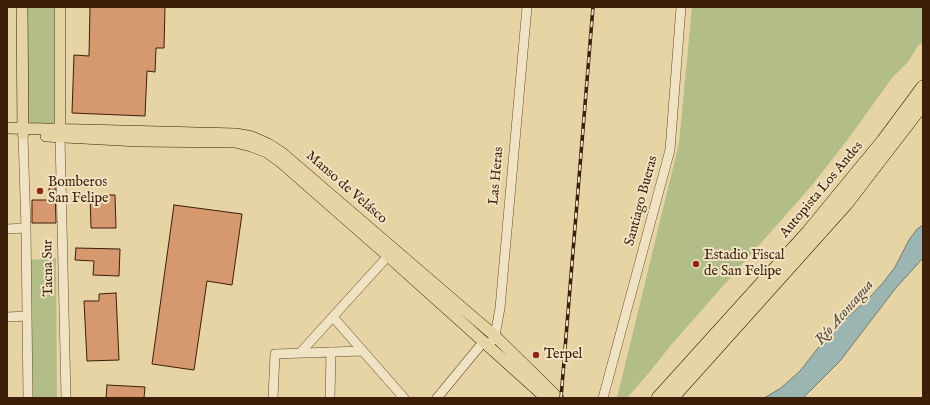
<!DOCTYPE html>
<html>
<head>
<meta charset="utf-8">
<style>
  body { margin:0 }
  #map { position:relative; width:930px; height:405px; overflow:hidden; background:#e7d4a5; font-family:"IM FELL English",serif }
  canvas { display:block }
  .frame { position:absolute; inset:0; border:8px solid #3c1e09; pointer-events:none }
</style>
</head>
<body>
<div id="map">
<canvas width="930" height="405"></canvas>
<div class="frame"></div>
</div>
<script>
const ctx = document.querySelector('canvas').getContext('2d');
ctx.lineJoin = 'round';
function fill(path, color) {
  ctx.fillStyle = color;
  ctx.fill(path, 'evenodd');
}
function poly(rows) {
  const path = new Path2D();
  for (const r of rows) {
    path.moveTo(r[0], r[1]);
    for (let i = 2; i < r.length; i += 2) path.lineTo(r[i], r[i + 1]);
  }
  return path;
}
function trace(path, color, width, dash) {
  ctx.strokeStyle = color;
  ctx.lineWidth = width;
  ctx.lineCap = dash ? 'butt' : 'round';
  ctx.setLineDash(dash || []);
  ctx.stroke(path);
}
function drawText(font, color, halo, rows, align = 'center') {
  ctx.font = font + ' "IM FELL English",serif';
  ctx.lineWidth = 4;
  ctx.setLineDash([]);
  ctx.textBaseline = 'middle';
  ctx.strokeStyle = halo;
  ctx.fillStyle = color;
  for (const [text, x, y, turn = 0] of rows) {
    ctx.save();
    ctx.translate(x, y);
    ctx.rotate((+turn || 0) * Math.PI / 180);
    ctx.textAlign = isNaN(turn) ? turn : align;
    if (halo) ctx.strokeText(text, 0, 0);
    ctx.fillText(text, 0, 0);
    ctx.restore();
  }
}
const green = poly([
  [24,7,57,7,58,125,25,123],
  [692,7,923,7,923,42,918,46,908,62,892,78,851,135,813,184,671,345,648,374,627,398,617,398,679,143],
  [56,258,57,398,29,398,29,260]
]);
const water = poly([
  [923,225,923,258,895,289,840,361,803,398,764,398,781,388,800,371,829,334,869,298,883,283,895,267,909,240,917,229,923,225]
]);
const building = poly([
  [90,7,165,7,164,48,156,48,155,72,147,71,145,116,72,113,74,55,89,56,90,7],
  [49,185,55,185,56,223,32,223,32,200,49,200,49,185],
  [90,195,115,195,116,228,91,228,90,195],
  [174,205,242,214,232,285,207,281,194,370,152,364,174,205],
  [76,248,120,249,119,276,93,275,94,261,75,260,76,248],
  [116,293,119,360,87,361,84,301,99,301,99,294,116,293],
  [107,385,145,387,144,398,106,398,107,385]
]);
const minor = poly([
  [23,136,26,228,28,398],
  [60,137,66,398],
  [7,229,26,228],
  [7,317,27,316],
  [333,317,404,398],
  [492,341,495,336,500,308,527,7],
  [300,353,388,256],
  [273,398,275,354,362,351],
  [330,398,331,352],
  [437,398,484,341],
  [603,398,670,150,681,7]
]);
const major = poly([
  [22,7,23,134],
  [60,7,60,136],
  [7,128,236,134,252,137,268,144,282,153,495,336,558,398],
  [46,136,139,141,235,142,251,146,267,152,282,163,388,256,546,398]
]);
const highway = poly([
  [658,398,809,231,883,141,923,87],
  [672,398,846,204,923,104]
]);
const rail = poly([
  [561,398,593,7]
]);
const markers = [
  [40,191,4,"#8f2418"],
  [696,264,4,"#8f2418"],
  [536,355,4,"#8f2418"]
];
const streetNames = [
  ["Las Heras",497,176,-85],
  ["Manso de Velásco",346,188,41],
  ["Autopista Los Andes",822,190,-50],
  ["Santiago Bueras",642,201,-75],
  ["Tacna Sur",49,268,-91]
];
const poiNames = [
  ["Bomberos",48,183],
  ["San Felipe",48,199],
  ["Estadio Fiscal",704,256],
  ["de San Felipe",704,272],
  ["Terpel",544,355]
];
const waterNames = [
  ["Río Aconcagua",845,313,-49]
];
fill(green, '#b3bd88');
fill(water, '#9bb5b2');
trace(water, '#75796e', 1);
fill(building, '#d6986e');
trace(building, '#3c1e09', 1);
trace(minor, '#674c30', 10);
trace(major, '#3c1e09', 12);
trace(highway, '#3c1e09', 14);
trace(minor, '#efe3c4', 9);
trace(major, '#e7d4a5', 11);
trace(highway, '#e7d4a5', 13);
trace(rail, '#3c1e09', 3.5);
trace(rail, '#efe3c4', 2, [6]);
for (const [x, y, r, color] of markers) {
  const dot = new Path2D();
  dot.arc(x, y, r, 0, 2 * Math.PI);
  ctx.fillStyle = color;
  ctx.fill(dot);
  trace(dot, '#efe3c4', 1.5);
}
drawText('14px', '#3c1e09', '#efe3c4', streetNames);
drawText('14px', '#3c1e09', '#efe3c4', poiNames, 'left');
drawText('italic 15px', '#584b3c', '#efe3c4', waterNames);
</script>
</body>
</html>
